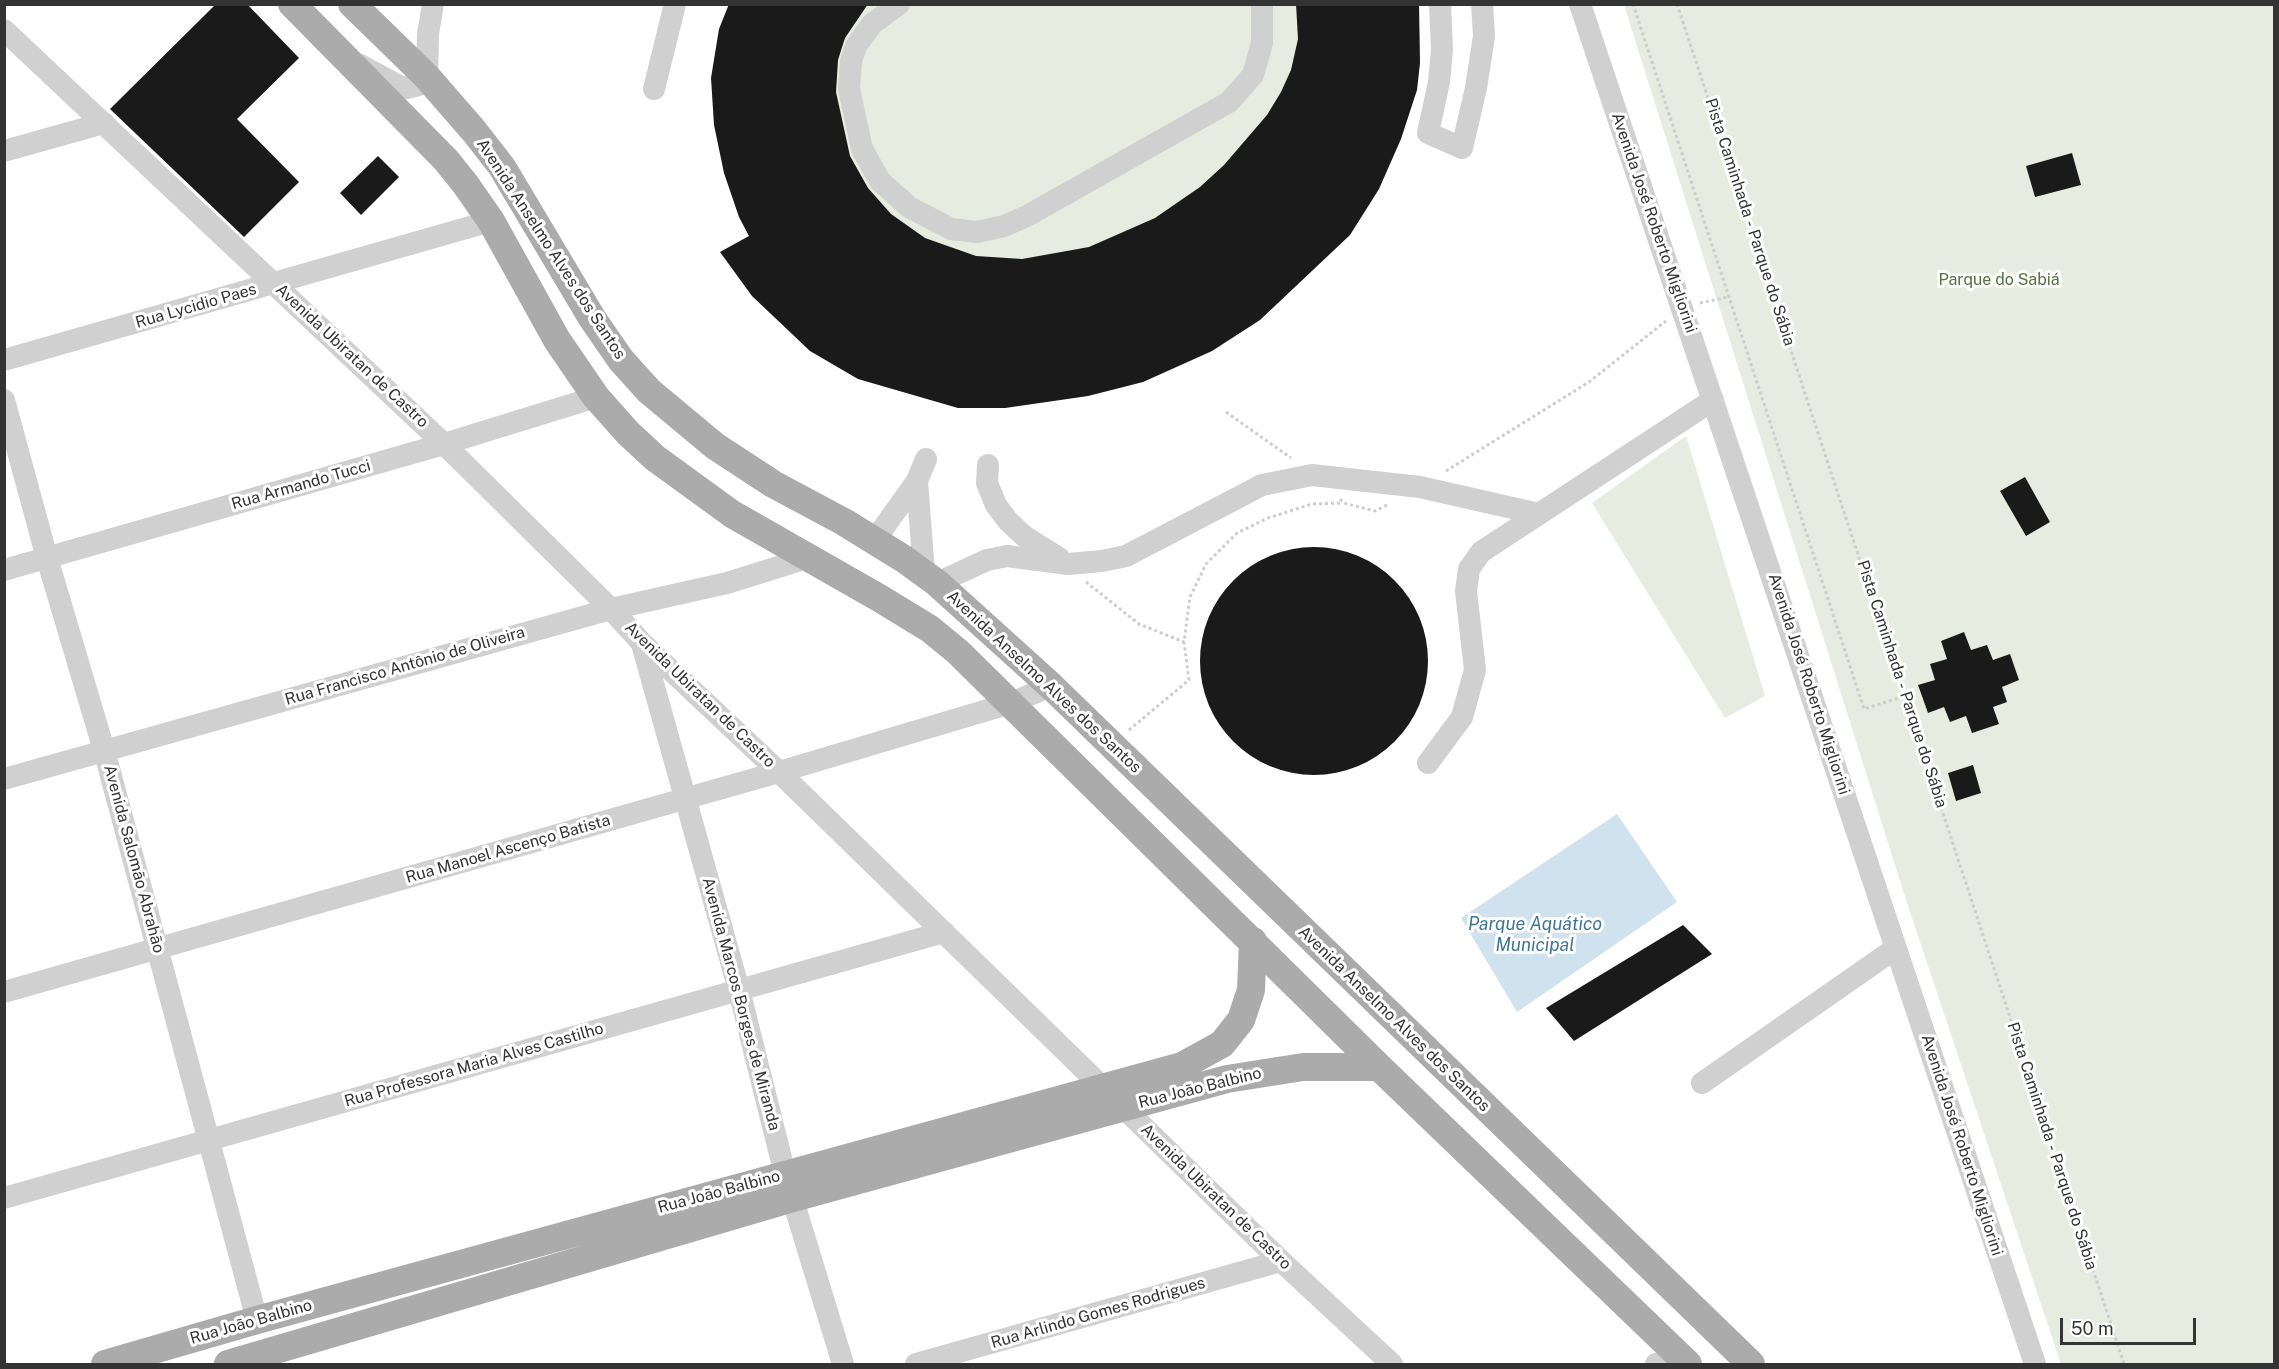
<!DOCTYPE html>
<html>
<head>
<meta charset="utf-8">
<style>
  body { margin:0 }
  #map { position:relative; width:2279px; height:1369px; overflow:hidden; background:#fff; font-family:"Public Sans",sans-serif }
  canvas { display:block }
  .frame { position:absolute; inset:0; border:6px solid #333; pointer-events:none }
  .scale { position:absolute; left:2060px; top:1318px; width:136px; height:27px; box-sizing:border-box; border:3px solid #333; border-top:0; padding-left:8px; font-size:18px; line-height:21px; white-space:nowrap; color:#333; -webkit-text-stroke:4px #fff; paint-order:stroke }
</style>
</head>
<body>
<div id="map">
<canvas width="2279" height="1369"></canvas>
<div class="frame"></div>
<div class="scale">50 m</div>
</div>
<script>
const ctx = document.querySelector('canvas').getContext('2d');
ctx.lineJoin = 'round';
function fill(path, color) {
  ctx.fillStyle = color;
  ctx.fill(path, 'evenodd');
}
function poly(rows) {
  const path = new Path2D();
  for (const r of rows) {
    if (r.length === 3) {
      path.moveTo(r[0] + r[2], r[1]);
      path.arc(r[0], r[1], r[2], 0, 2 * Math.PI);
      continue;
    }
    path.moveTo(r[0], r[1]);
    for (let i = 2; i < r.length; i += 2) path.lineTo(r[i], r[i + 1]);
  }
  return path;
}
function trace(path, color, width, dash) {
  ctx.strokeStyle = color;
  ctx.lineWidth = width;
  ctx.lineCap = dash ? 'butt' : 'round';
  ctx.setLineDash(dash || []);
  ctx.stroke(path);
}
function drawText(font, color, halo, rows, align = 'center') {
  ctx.font = font + ' "Public Sans",sans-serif';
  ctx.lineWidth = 6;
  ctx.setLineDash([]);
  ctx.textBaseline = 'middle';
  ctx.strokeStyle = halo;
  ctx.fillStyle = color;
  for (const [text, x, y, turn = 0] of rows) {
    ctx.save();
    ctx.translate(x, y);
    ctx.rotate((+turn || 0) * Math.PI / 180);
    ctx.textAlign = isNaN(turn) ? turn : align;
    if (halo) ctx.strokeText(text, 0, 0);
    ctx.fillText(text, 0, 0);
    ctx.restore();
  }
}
const green = poly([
  [729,5,1419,5,1420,63,1379,189,1350,235,1260,320,1212,351,1143,382,1088,396,1005,408,958,408,858,379,810,351,752,296,720,252,749,236,739,217,724,173],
  [1624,5,2274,5,2274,1364,2061,1364,1907,903],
  [1686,436,1765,696,1725,718,1592,503]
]);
const water = poly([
  [1617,814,1677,902,1517,1012,1461,918]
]);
const building = poly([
  [216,4,247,4,299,58,237,119,299,182,244,237,110,109],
  [729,4,868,4,845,38,838,60,836,92,850,156,868,188,891,214,925,238,976,256,1022,259,1089,247,1155,218,1200,187,1224,165,1267,115,1281,92,1291,70,1298,39,1296,4,1419,4,1420,63,1417,90,1401,139,1379,189,1350,235,1260,320,1212,351,1143,382,1088,396,1005,408,958,408,858,379,810,351,752,296,720,252,749,236,739,217,724,173,714,125,711,78,719,29],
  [2072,153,2081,185,2035,197,2026,166],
  [378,156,399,177,361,215,340,193],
  [2025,477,2050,522,2026,536,2000,491],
  [1314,661,114],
  [1964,632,1971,650,1987,645,1993,660,2010,654,2019,680,2002,687,2007,702,1993,707,1999,724,1972,733,1966,716,1950,722,1944,707,1928,713,1918,685,1935,680,1930,664,1947,659,1941,641],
  [1973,765,1981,793,1956,801,1948,773],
  [1683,925,1712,954,1574,1041,1546,1008]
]);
const path = poly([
  [1633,4,1864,709,1905,696],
  [1677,4,2124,1364],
  [1700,303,1728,297],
  [1226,412,1291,458],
  [1446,471,1589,382,1666,321],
  [1340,499,1344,503,1375,511,1389,504],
  [1086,582,1139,624,1184,642],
  [1129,730,1189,680,1184,642,1190,597,1206,564,1237,533,1268,518,1312,504,1342,503]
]);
const minor = poly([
  [899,4,872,24,856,46,851,61,849,89,862,149,880,181,909,207,951,229,977,232,1004,226,1027,216,1229,102,1253,75,1262,43,1262,4],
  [1440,4,1442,50,1439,82,1428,133,1462,148,1476,88,1484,36,1482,4],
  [1580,4,2035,1364],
  [4,30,444,444,611,609,642,643,779,772,1281,1261,1392,1364],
  [360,65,399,86,407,88,419,85,427,77,428,34,433,4],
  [654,89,675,4],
  [4,151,104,123],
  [4,360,491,221],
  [4,400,47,558,104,750,257,1320],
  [988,465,987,483,996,505,1008,521,1024,536,1059,558],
  [917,481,924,572],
  [874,541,917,481,926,459],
  [4,570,444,444,596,397],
  [937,583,987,560,1007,556,1068,564,1102,561,1126,556,1262,485,1312,475,1420,487,1539,514],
  [642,644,739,990,785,1174,843,1364],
  [1428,763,1462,717,1475,670,1466,591,1469,569,1481,552,1713,400],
  [4,779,611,609,727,583,807,558],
  [4,992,779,772,1011,703,1051,686],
  [1702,1083,1896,948],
  [4,1198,944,932],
  [916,1364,1281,1261],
  [1656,1364,1680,1358]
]);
const major = poly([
  [292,4,446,160,466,185,491,221,557,340,596,397,628,433,655,458,732,514,881,599,930,629,958,652,1379,1067,1688,1364],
  [352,4,427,77,474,131,502,167,592,318,621,360,649,391,715,446,773,484,844,522,904,559,937,583,1051,686,1751,1364],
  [105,1364,257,1320,1182,1066,1222,1044,1241,1020,1251,990,1253,941],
  [228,1364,793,1198,1227,1079,1303,1067,1379,1067]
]);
const streetNames = [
  ["Pista Caminhada - Parque do Sábia",1750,222,72],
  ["Avenida José Roberto Migliorini",1654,223,71],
  ["Avenida Anselmo Alves dos Santos",551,249,57],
  ["Rua Lycidio Paes",196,306,-16],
  ["Avenida Ubiratan de Castro",352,356,43],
  ["Rua Armando Tucci",301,485,-16],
  ["Rua Francisco Antônio de Oliveira",405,666,-16],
  ["Avenida Anselmo Alves dos Santos",1044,682,43],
  ["Avenida José Roberto Migliorini",1809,684,72],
  ["Pista Caminhada - Parque do Sábia",1902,684,72],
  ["Avenida Ubiratan de Castro",700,695,44],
  ["Rua Manoel Ascenço Batista",508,849,-16],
  ["Avenida Salomão Abrahão",134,859,75],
  ["Avenida Marcos Borges de Miranda",741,1004,75],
  ["Avenida Anselmo Alves dos Santos",1394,1019,44],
  ["Rua Professora Maria Alves Castilho",474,1065,-16],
  ["Rua João Balbino",1200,1088,-14],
  ["Avenida José Roberto Migliorini",1962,1145,72],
  ["Pista Caminhada - Parque do Sábia",2052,1146,72],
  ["Rua João Balbino",719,1192,-15],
  ["Avenida Ubiratan de Castro",1216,1197,44],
  ["Rua Arlindo Gomes Rodrigues",1098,1313,-16],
  ["Rua João Balbino",251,1322,-16]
];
const parkNames = [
  ["Parque do Sabiá",1999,280]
];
const waterNames = [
  ["Parque Aquático",1535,924],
  ["Municipal",1535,945]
];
fill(green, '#e6ecdf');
fill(water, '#cfe2ee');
fill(building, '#1a1a1a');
trace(path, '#cdcdcd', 3, [3, 3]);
trace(minor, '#d0d0d0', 22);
trace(major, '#ababab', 28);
drawText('16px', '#333', '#fff', streetNames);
drawText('16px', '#56703f', '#fff', parkNames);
drawText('italic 18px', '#3f7597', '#fff', waterNames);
</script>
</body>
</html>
